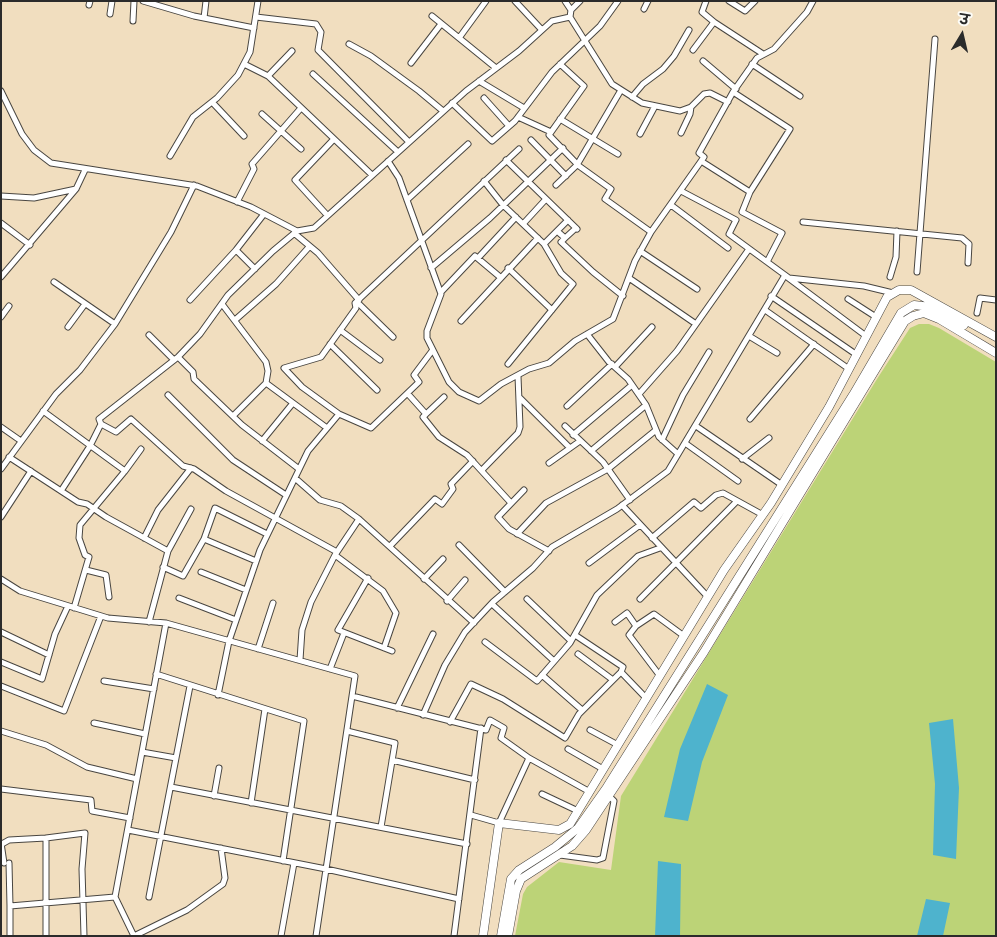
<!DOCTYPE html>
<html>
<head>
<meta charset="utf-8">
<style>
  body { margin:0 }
  #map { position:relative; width:997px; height:937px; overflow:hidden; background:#f1debf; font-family:Mynerve,"Playpen Sans Deva",sans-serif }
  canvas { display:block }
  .frame { position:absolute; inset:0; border:2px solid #2b2b2b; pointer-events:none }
  .north { position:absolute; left:937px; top:10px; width:50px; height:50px; -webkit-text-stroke:4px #fdfcf7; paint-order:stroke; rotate:9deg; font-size:14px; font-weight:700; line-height:20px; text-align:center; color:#2b2b2b }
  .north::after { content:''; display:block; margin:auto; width:18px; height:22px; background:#2b2b2b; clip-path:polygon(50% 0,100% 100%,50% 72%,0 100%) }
</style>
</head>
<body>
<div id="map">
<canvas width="997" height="937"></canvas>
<div class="frame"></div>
<div class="north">उ</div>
</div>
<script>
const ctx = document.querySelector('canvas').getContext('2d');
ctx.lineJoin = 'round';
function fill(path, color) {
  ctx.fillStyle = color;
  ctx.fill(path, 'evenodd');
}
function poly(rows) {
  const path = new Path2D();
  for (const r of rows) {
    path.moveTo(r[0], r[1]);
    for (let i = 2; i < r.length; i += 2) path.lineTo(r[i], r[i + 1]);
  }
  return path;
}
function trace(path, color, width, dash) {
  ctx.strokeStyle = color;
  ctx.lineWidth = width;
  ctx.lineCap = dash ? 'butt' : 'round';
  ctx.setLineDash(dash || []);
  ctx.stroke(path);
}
const green = poly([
  [919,324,929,324,939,328,996,362,996,936,515,936,523,894,527,887,559,862,611,870,621,796,877,379,910,328]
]);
const water = poly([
  [707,684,728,695,702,762,688,821,664,817,680,749],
  [953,719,959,788,956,859,933,855,935,784,929,723],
  [658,861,681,864,680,936,655,936],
  [926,899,950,903,943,936,917,936]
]);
const street = poly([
  [143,1,194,16,254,28],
  [515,1,542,30],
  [565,1,571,10,570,17,612,84,642,103,680,111,691,107,704,94,710,93,728,102],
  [706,1,702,12,714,22],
  [729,1,745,11,755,1],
  [89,5,90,1],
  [644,9,648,1],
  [571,10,580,1],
  [110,14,112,1],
  [432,16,496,68],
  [256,17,316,24,321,32,318,50,409,142],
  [204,18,206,1],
  [133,21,134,1],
  [459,38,486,1],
  [349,44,371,56,419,91,443,111],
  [693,50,714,22,763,54],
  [703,61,736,89],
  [411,63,441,24],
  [244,64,268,76,372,175],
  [560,64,584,86,549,135,579,166,611,189,605,199,651,232],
  [752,64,800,96],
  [313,74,398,152],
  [268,76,292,51],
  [479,81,524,108],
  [1,91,22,134,34,150,51,163,197,186,251,207,297,231],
  [733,92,790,129,750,192,742,212,782,233,767,262],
  [632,97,643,84,663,69,674,56,689,30],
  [484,98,509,126],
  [212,102,244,136],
  [452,103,492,141,515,121,552,72,600,26,618,1],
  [262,114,301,149],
  [518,117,551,132],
  [560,119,618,154],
  [681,133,690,114,691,107],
  [640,134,655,106],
  [531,140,566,176],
  [170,156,193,117,217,98,238,75,250,52,258,1],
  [506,160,577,229],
  [388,161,399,178,441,294,427,331,427,338,449,382,459,392,479,401,501,384,529,369,549,363,575,341,613,319,635,261,651,232,704,157,699,153,733,92,757,58,774,49,807,12,813,1],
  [701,161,750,192],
  [484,181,503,205,544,244,561,273,573,284,508,364],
  [556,185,577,165,621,90],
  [681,191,736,220,729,234,789,278,864,286,893,293],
  [1,196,34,198,76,189,85,170],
  [407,200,468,144],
  [237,202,254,169,252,164,301,108],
  [671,205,728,248],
  [327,215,295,180,334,139],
  [803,222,962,238,969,244,968,263],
  [1,223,30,245],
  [523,224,546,199],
  [557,231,568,220],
  [294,233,318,253,359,300],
  [565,238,576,228],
  [544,244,557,231,565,238,561,242,593,272,623,296],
  [236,250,255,269],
  [640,251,697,289],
  [478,258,516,217],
  [431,268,490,218,563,148],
  [508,268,552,310],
  [917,272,935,39],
  [1,277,76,189],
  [787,277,866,336],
  [890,277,896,257,897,231],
  [629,278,696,324],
  [54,282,115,324],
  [441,292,475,256,500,277],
  [771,296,857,355],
  [848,299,876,317],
  [190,300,236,250,264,214],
  [357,302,393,337],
  [222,304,266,362,268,371,266,383,327,428],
  [765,310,849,369],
  [977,313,980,298,996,300],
  [1,317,9,306],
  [235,320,276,284,309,247],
  [461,321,538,238],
  [68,327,85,304],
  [340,330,380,360],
  [587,334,609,362,628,379,646,405,659,437,678,454],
  [149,335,174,360],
  [749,336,777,353],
  [330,344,377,390],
  [432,351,414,375,419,382,371,428,339,414,302,387,284,368,321,357,356,308,355,303,519,149],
  [178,357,193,372,194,379,242,425,299,469],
  [615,367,652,327],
  [408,394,426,414,423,417,439,437,467,455,511,503],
  [639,394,677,351,749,249],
  [168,395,233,460,286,495],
  [520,398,570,448],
  [567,406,612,364],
  [43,411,125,471],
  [426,414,444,397],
  [233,416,266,383],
  [750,419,814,344],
  [101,424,116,432,131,419,183,466,194,469,226,491,337,552],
  [565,426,603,462,630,500],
  [696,426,782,485],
  [1,427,21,441],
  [573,435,632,385],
  [662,440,683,395,709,352],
  [262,441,293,403],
  [685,443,738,481],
  [591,451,646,405],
  [9,457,78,502,87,504,106,517,168,551],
  [742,459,769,438],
  [549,463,580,441],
  [1,469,56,394,80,370,115,324,171,232,194,185],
  [482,470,518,433,520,427,518,376],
  [295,478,320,500,341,506,359,519,474,623],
  [524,490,498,517,509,529,549,551],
  [61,491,90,446,101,424,99,419,178,357,200,334,228,295,273,251,297,231,314,228,466,91,519,51,552,21,570,17],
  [622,505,708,597],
  [1,517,31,471],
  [517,534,546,503,608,469,656,430],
  [144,538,158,510,191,468],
  [652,538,694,502,701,508,716,495,723,493,763,515],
  [204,539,256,561],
  [459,545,505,592],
  [390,546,435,499,442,504,453,489,451,484,473,461],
  [335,555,383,591,396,613,384,648],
  [589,563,640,525],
  [163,567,183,576,204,539,215,508,267,534],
  [86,570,106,575,109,597],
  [201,572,246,590],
  [368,578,338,630,392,651],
  [1,579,20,591,108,618,166,623,355,676,316,936],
  [424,579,443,559],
  [179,598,236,620],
  [527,599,571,641],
  [640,599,737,501],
  [447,601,465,580],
  [492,604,554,661],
  [74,608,89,557,85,555,79,538,80,525,125,471,141,449],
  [149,622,168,551,191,509],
  [615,622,627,613,636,626,654,614,684,636],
  [166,623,115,897,134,936,187,910,223,884,225,878,221,848],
  [636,626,629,635,660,676],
  [1,632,49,655],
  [575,635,623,667,621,672,646,698],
  [485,642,537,681,570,643,597,595,638,556,660,548],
  [258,649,273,603],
  [578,654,613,680],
  [300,660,302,630,311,602,335,555,359,519],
  [1,662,42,679,55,634,68,606],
  [330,669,344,633],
  [156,674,304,721,283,861],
  [542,675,582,710],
  [104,681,154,689],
  [1,686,64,711,101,616],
  [218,695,229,641,260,550,308,451,339,414],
  [352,696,486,730,490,720,504,728,501,738,529,758,590,792],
  [397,708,433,634],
  [423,715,445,665,465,632,493,602,533,568,552,547,617,509,668,471,785,275],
  [450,722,471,684,503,699,565,738,579,714,621,672],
  [94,723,145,734],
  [590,730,618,745],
  [1,731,46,745,87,767,137,779],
  [347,731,395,743,381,827],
  [568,749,603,769],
  [142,752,176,758],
  [392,760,475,780],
  [171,787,467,844],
  [1,789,91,800,92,811,130,818],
  [542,794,578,811],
  [214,796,219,768],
  [251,803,265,709],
  [471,815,499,823,529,758],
  [128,830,326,869,459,899],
  [1,843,4,863],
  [2,844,9,840,46,838],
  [560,855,597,860,603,858,614,801,609,796],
  [9,863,10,906],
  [149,897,190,686],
  [10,936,10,906,115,897],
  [46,936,46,838,85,833,82,869,84,936],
  [281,936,294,863],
  [454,936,481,728]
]);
const secondary = poly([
  [483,936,499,823,559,830,570,824,724,570,771,503,829,407,887,297,899,290,911,290,996,337],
  [501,936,511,879,519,870,555,847,578,828,607,787,853,395,901,313,914,305,931,307,964,325],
  [508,936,516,891,521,879,572,846,586,830,704,652,905,321,913,316,924,313,939,319,996,353]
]);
fill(green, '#bcd377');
fill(water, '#4eb3cd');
trace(street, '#494641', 7);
trace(secondary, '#494641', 9);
trace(street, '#fff', 5);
trace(secondary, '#fff', 8);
</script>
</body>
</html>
